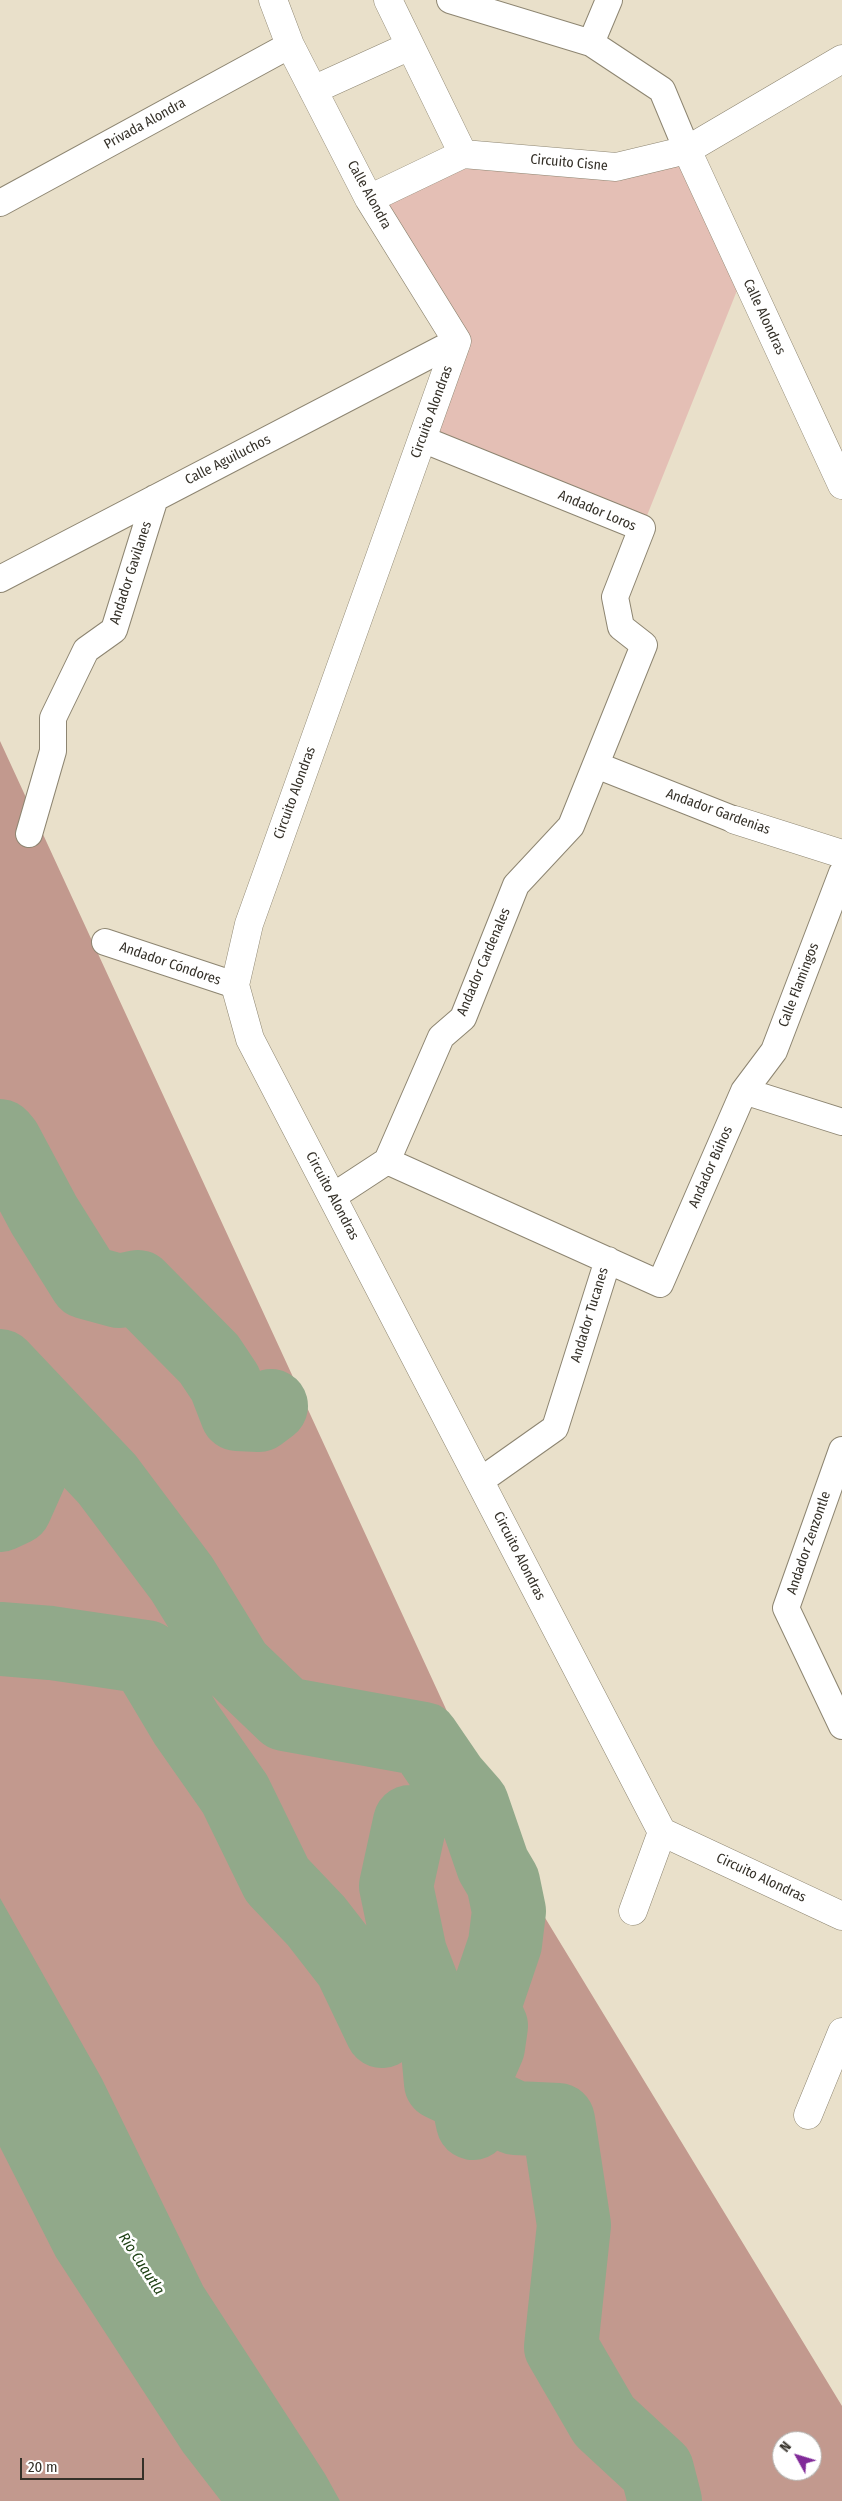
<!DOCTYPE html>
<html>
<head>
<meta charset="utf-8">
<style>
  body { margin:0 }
  #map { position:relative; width:842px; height:2501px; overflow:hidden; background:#e9e0ca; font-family:"Fira Sans Condensed",sans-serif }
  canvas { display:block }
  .north { position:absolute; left:772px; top:2431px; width:50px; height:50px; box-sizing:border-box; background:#fff; border:1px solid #aeada9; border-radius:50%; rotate:309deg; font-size:14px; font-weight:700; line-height:20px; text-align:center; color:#353129 }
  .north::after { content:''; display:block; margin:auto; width:18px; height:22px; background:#812b99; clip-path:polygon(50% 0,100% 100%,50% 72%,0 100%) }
  .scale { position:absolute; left:20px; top:2458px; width:124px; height:22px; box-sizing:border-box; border:2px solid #353129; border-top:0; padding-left:6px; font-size:15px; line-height:18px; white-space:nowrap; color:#353129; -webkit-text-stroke:4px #fff; paint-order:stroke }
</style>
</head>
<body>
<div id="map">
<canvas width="842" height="2501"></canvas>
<div class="north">N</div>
<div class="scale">20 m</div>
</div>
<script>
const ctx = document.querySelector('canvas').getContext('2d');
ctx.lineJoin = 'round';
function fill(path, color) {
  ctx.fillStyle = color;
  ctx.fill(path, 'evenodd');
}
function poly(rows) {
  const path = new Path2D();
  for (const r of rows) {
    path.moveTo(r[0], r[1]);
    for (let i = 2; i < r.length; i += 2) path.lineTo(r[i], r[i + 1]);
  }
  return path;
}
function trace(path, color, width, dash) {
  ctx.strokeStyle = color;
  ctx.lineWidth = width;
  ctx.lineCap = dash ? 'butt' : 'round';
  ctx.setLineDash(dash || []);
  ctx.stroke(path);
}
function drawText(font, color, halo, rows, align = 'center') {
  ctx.font = font + ' "Fira Sans Condensed",sans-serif';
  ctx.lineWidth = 5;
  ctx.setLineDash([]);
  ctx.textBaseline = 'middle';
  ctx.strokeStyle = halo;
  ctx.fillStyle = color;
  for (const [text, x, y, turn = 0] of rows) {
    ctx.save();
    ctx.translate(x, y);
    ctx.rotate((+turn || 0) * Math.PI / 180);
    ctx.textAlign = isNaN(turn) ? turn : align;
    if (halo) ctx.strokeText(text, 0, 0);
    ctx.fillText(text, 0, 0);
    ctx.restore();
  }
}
const green = poly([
  [687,150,744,273,642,528,422,439,457,341,369,199,463,154,616,167]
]);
const forest = poly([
  [0,741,533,1898,842,2406,842,2501,0,2501],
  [782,2441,812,2441,812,2471,782,2471]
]);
const water = poly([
  [0,1898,102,2079,203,2286,325,2474,340,2501,221,2501,183,2452,56,2257,0,2147]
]);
const river = poly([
  [0,1136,5,1142,44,1215,86,1282,119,1291,138,1287,209,1359,225,1383,237,1414,259,1415,271,1406],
  [0,1366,107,1479,182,1579,236,1667,285,1714,423,1739,451,1780,472,1804,493,1865,503,1882,509,1911,505,1944,483,2009,491,2026,488,2047,467,2095,473,2123],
  [0,1439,32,1470,15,1508,0,1515],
  [0,1639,51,1643,146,1657,186,1724,235,1794,277,1880,316,1921,351,1966,382,2031],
  [410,1822,396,1886,410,1953,435,2018,441,2083,515,2118,558,2120,574,2225,561,2347,604,2421,657,2470,665,2501]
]);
const pedestrian = poly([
  [450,0,591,43,662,90,687,150],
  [591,43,609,0],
  [0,203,290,45],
  [0,579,457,341],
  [596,765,735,820],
  [29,834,53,751,53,718,86,650,114,630,155,498],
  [105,942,235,985],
  [744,1091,842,1122],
  [387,1161,660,1284,744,1091,774,1051,842,873],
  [332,1197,387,1161,441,1037,463,1018,516,885,571,826,644,645,621,627,615,597,642,528,422,439],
  [842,1450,786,1608,842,1726],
  [480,1481,555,1428,608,1260]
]);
const minor = poly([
  [273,0,290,45,369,199,457,341,249,924,235,985,250,1039,662,1832,842,1916],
  [388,0,463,154],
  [313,90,410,46],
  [687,150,842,485],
  [369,199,463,154,616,167,687,150,842,59],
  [735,820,842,854],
  [633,1911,662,1832],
  [808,2115,842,2032]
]);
const streetNames = [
  ["Privada Alondra",145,124,-29],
  ["Circuito Cisne",569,163,5],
  ["Calle Alondra",369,195,61],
  ["Calle Alondras",764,317,65],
  ["Circuito Alondras",432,412,-70],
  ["Calle Aguiluchos",228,460,-27],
  ["Andador Loros",597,511,23],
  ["Andador Gavilanes",131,573,-72],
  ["Circuito Alondras",295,793,-70],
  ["Andador Gardenias",718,812,20],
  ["Andador Cardenales",484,962,-67],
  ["Andador Cóndores",170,964,19],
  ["Calle Flamingos",799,985,-69],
  ["Andador Búhos",711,1167,-66],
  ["Circuito Alondras",332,1196,62],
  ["Andador Tucanes",590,1315,-73],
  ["Andador Zenzontle",809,1543,-71],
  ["Circuito Alondras",519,1556,63],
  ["Circuito Alondras",761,1878,25]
];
const waterNames = [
  ["Río Cuautla",141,2264,57]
];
fill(green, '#e4bfb5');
fill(forest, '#c2998e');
fill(water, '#91a98a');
trace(river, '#91a98a', 74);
trace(pedestrian, '#8d8571', 28);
trace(minor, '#8d8571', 29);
trace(pedestrian, '#fff', 26);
trace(minor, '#fff', 28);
drawText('14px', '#353129', '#fff', streetNames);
drawText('italic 15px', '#1e4114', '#fff', waterNames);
</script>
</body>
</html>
